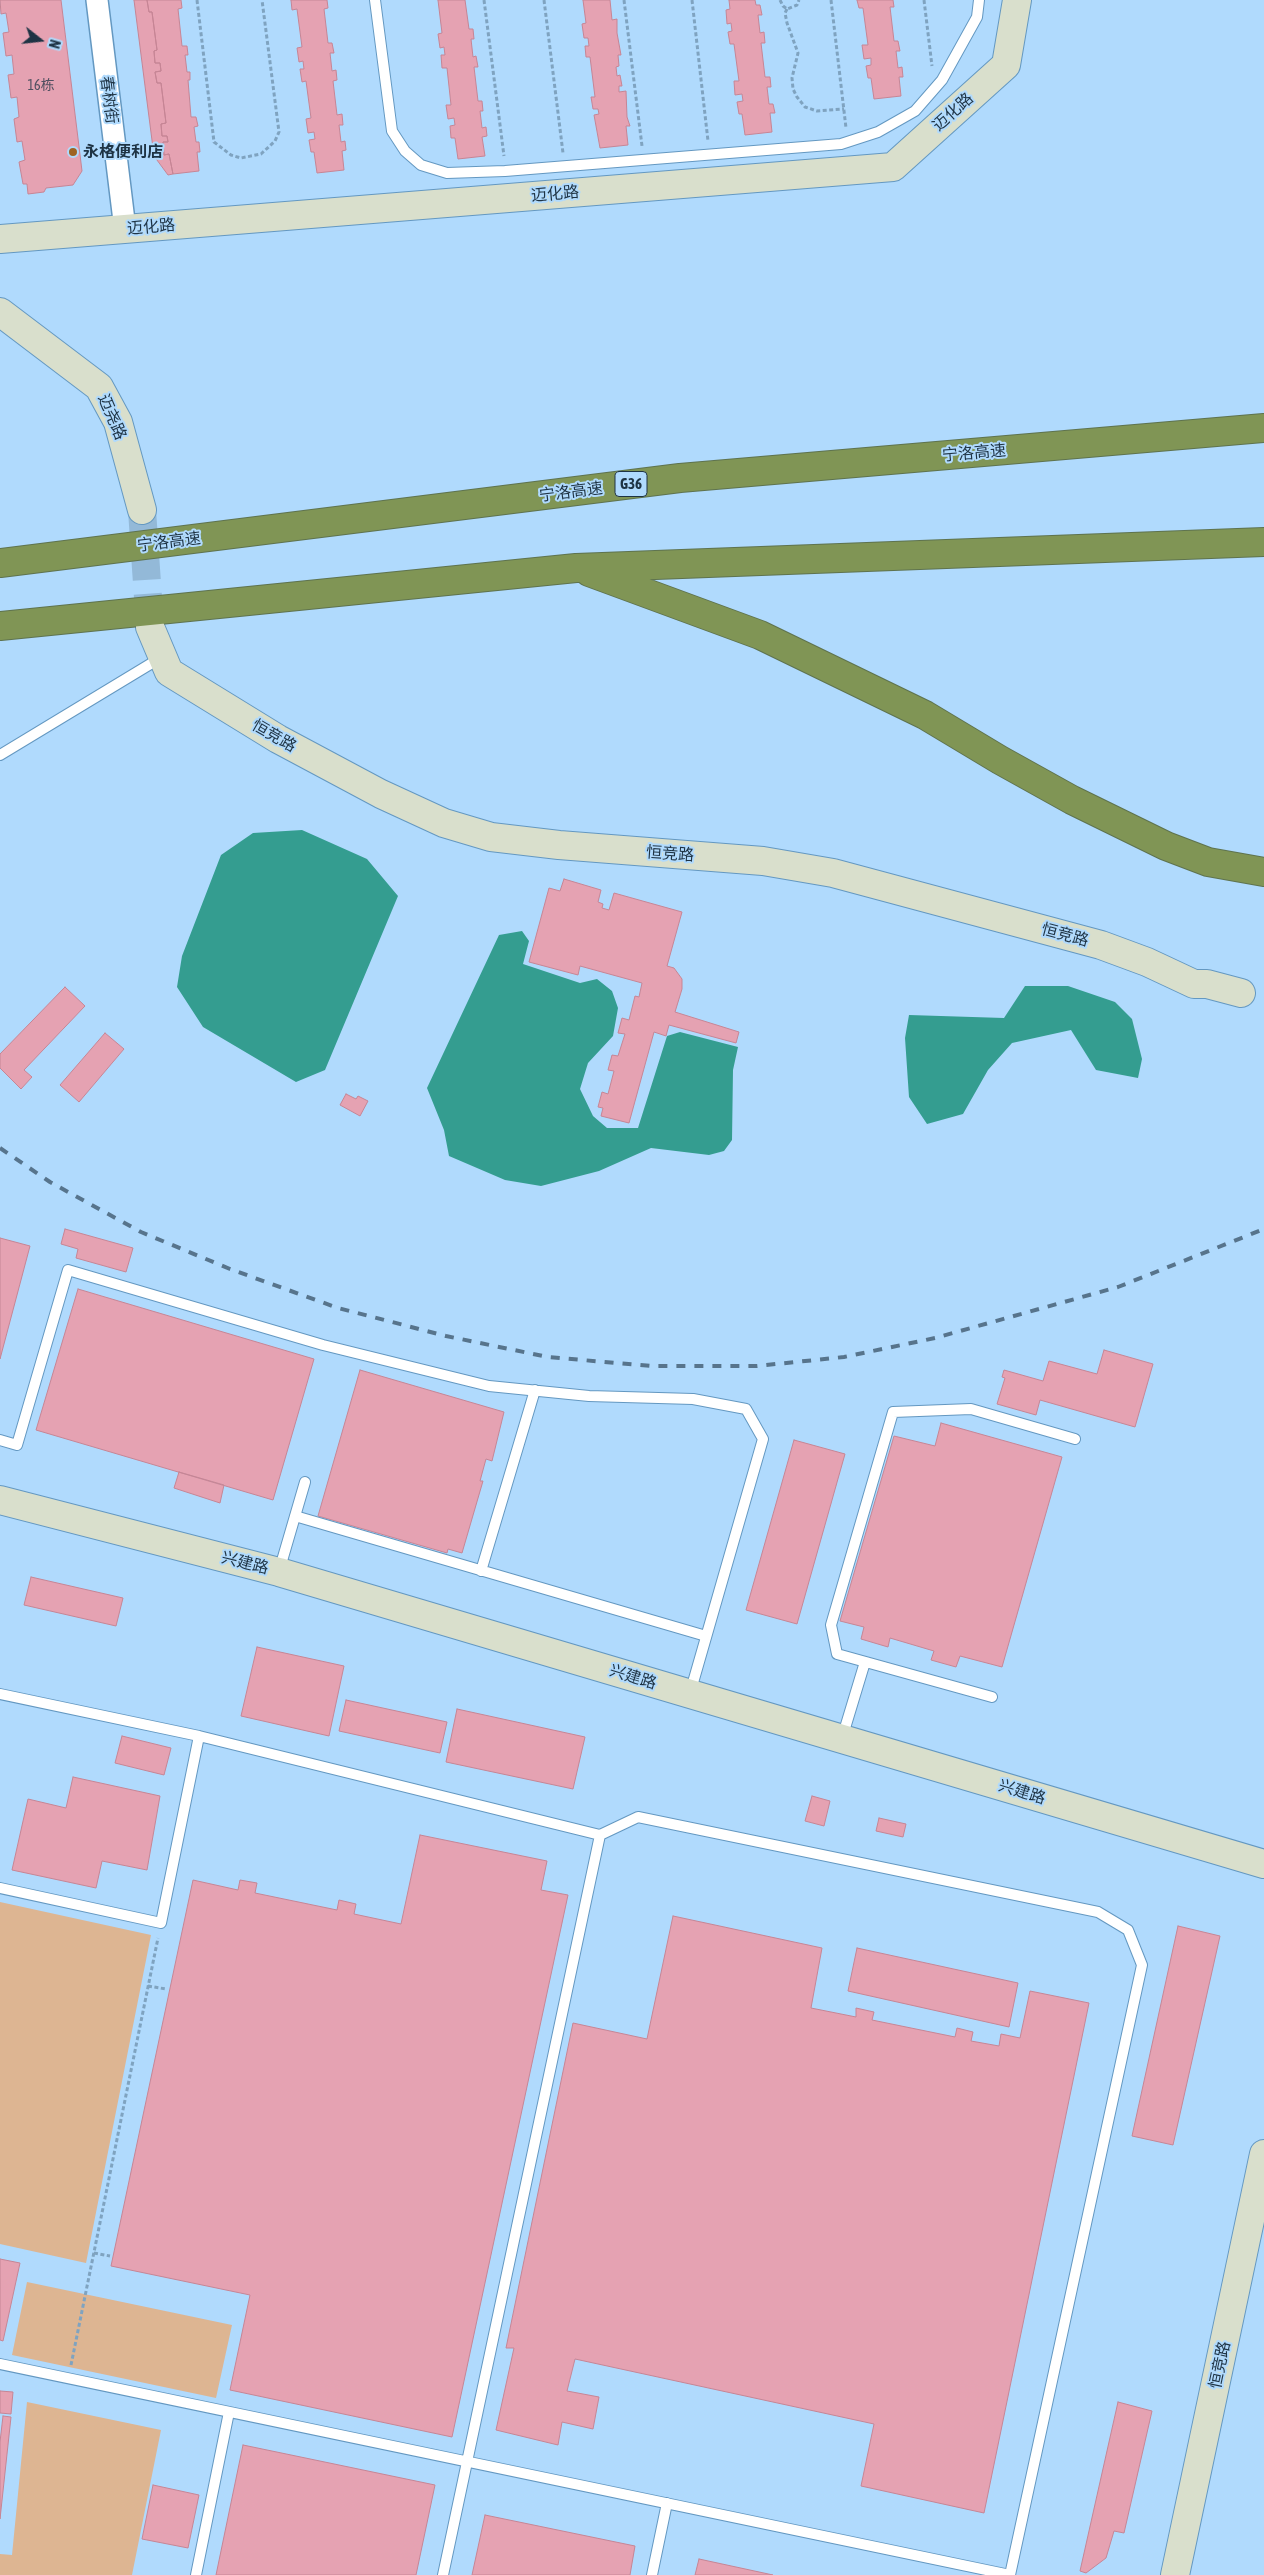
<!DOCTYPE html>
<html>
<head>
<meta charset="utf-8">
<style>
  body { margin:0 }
  #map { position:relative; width:1264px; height:2575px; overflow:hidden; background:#b0dafd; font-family:"Asap Condensed",sans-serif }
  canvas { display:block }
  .north { position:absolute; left:15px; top:15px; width:50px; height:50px; -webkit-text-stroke:4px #b0dafd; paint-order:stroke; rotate:106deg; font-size:14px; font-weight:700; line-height:20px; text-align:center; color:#1e3344 }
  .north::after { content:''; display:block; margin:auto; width:18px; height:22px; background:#1e3344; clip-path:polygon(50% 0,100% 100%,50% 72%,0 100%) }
</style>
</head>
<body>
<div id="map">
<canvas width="1264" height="2575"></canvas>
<div class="north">N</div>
</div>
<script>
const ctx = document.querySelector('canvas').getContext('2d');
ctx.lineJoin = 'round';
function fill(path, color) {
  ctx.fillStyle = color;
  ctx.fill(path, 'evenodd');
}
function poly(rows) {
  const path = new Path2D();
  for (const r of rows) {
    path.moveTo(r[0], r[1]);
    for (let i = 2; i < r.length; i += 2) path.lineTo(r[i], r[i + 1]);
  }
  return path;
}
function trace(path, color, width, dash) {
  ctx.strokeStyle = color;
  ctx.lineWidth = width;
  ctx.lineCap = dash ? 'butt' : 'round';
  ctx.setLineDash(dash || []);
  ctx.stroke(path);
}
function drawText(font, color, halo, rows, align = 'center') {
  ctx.font = font + ' "Asap Condensed","Noto Sans SC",sans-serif';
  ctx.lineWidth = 4;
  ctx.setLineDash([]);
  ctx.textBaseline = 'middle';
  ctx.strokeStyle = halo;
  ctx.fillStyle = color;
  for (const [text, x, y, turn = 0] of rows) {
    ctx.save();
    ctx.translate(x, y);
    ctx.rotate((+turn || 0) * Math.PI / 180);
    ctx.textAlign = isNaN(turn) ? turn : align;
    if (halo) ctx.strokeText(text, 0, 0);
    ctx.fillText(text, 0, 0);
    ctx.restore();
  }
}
const green = poly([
  [0,1902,151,1935,86,2263,0,2244],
  [27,2282,232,2325,216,2398,12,2355],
  [27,2402,161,2430,132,2575,0,2575,0,2554,12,2555]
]);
const water = poly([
  [302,830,367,859,398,896,325,1070,296,1082,203,1027,177,987,182,956,221,855,253,833],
  [522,931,529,941,523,964,580,983,597,979,612,991,618,1008,613,1036,588,1063,580,1089,593,1116,607,1128,638,1128,667,1036,680,1032,738,1047,733,1070,732,1140,724,1151,709,1155,651,1148,599,1171,541,1186,505,1180,449,1156,444,1130,427,1088,499,935],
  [1025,986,1068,986,1115,1002,1132,1019,1142,1059,1138,1078,1096,1070,1071,1030,1012,1043,988,1070,963,1114,927,1124,909,1097,905,1038,909,1015,1004,1018]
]);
const building = poly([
  [0,0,61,0,82,171,73,185,46,188,44,192,28,194,27,184,23,184,19,162,25,160,22,141,17,142,14,119,19,117,17,97,11,98,8,75,14,74,12,55,6,56,3,33,9,32,6,13,1,14,0,0],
  [134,0,147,0,149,12,152,12,157,50,154,51,155,63,160,63,161,71,155,72,157,83,161,83,166,123,161,124,162,136,167,136,168,142,163,142,164,155,169,154,173,174,168,175,154,156,134,0],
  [147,0,181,0,182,8,178,9,182,46,187,46,188,55,185,55,187,72,190,72,190,80,188,80,191,117,196,117,198,126,194,127,196,142,199,142,200,152,197,152,199,171,173,174,169,154,164,155,163,142,168,142,167,136,162,136,161,124,166,123,161,83,157,83,155,72,161,71,160,63,155,63,154,51,157,50,152,12,149,12,147,0],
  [291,0,327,0,328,8,324,9,328,43,332,43,334,53,330,53,332,71,336,70,337,80,333,81,337,115,342,114,343,125,339,125,341,142,345,141,346,150,342,151,344,170,317,173,314,152,311,152,309,140,315,139,314,132,308,133,306,119,311,118,306,81,302,82,300,69,304,69,303,61,299,62,297,48,302,47,297,9,292,10,291,0],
  [438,0,465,0,469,29,473,29,474,39,471,39,473,57,476,56,478,67,474,67,478,101,482,101,483,111,480,111,482,128,486,127,487,136,482,137,485,156,458,159,455,138,451,138,450,126,455,125,454,118,448,119,446,105,451,105,447,68,442,68,441,55,445,55,444,47,440,48,438,34,442,33,438,0],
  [583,0,610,0,612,20,617,19,617,33,621,55,618,55,619,66,616,67,617,76,620,75,622,86,619,86,619,92,626,91,627,117,630,126,626,126,628,145,600,148,594,115,599,114,598,109,593,109,591,97,595,97,590,57,586,57,585,46,589,46,588,38,584,38,582,24,586,23,583,0],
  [729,0,755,0,756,5,760,5,762,15,758,15,760,33,764,32,765,43,761,43,765,77,770,77,771,87,767,87,769,104,773,104,775,113,770,113,772,132,745,135,742,114,739,114,737,102,743,101,742,94,735,95,734,81,739,81,734,44,730,44,728,32,732,31,731,23,727,24,726,10,730,9,729,0],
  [857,0,893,0,894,7,890,7,894,41,898,41,900,51,896,51,898,68,902,67,903,77,899,77,901,96,874,99,871,78,868,78,866,66,871,65,871,58,864,59,862,45,868,45,863,8,859,8,857,0],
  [564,879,601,890,598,902,603,904,602,908,609,910,614,893,682,912,667,966,674,968,682,979,682,989,675,1012,739,1032,736,1043,669,1025,666,1036,654,1032,629,1123,601,1116,603,1108,598,1107,602,1092,608,1094,614,1071,608,1070,612,1055,618,1056,625,1034,618,1033,622,1018,629,1020,635,996,639,997,642,983,580,966,578,975,529,962,549,888,560,891,564,879],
  [65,987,85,1006,24,1070,32,1077,21,1089,0,1068,0,1054,65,987],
  [105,1033,124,1049,79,1102,60,1085,105,1033],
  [346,1094,356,1099,358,1096,368,1101,360,1116,340,1105,346,1094],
  [65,1229,133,1248,126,1272,76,1258,78,1249,61,1244,65,1229],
  [0,1238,30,1246,0,1359,0,1238],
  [78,1289,314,1359,273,1500,36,1430,78,1289],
  [1104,1350,1153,1364,1135,1427,1040,1400,1036,1415,997,1404,1005,1378,1002,1377,1004,1370,1043,1381,1049,1361,1097,1374,1104,1350],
  [360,1370,504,1412,492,1461,486,1459,480,1481,483,1481,462,1553,448,1549,447,1553,318,1516,360,1370],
  [941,1423,1062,1457,1002,1667,960,1656,956,1667,931,1660,934,1651,890,1638,888,1647,861,1639,864,1627,840,1621,894,1436,935,1446,941,1423],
  [794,1440,845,1454,797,1624,746,1610,794,1440],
  [179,1472,224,1485,220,1503,174,1488,179,1472],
  [31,1577,123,1598,116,1626,24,1605,31,1577],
  [257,1647,344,1666,329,1736,241,1716,257,1647],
  [346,1700,447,1722,440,1753,339,1731,346,1700],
  [457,1709,585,1737,573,1789,446,1762,457,1709],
  [122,1736,171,1748,164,1775,115,1763,122,1736],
  [73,1777,160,1796,147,1870,102,1861,96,1888,12,1870,28,1799,66,1808,73,1777],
  [812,1796,830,1801,824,1826,805,1821,812,1796],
  [879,1818,906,1824,903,1837,876,1831,879,1818],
  [420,1835,547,1861,541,1890,568,1895,452,2437,230,2390,250,2295,111,2266,193,1880,238,1890,240,1880,257,1883,255,1893,337,1910,339,1900,356,1904,354,1914,401,1924,420,1835],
  [673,1916,822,1948,811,2008,856,2017,856,2008,874,2012,872,2020,955,2037,957,2028,973,2032,971,2041,999,2046,1001,2034,1020,2038,1030,1991,1089,2003,984,2513,861,2486,874,2424,575,2359,567,2391,599,2397,593,2429,562,2422,558,2445,496,2430,514,2348,506,2348,573,2023,647,2039,673,1916],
  [1178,1926,1220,1936,1173,2145,1132,2136,1178,1926],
  [857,1948,1018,1983,1009,2027,848,1991,857,1948],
  [0,2259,20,2263,3,2341,0,2340,0,2259],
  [0,2391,13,2392,11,2414,0,2413,0,2391],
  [1118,2402,1152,2411,1124,2533,1114,2531,1106,2558,1086,2573,1080,2571,1118,2402],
  [3,2416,11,2417,0,2519,0,2442,3,2416],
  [243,2445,435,2485,416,2575,216,2575,243,2445],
  [153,2485,199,2495,188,2548,142,2539,153,2485],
  [485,2515,635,2546,630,2575,472,2575,485,2515],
  [699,2559,773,2575,695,2575,699,2559]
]);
const secondaryTunnel = poly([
  [142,510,150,627]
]);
const path = poly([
  [197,0,214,142,231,155,241,158,261,154,275,141,279,132,262,0],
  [484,0,504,156],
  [544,0,563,153],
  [624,0,642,146],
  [692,0,708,141],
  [780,0,783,6,787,9,797,5,799,0],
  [831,0,846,128],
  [924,0,932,66],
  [787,9,785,13,787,23,798,53,792,78,793,89,797,97,805,107,817,111,844,109],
  [148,1986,166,1989],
  [94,2253,110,2256],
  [71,2365,158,1938]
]);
const lane = poly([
  [375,0,392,131,405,151,421,165,447,173,505,171,841,144,878,132,915,111,942,80,977,17,979,0],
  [0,755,162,657],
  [0,1440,17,1445,68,1270,323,1345,489,1386,589,1396,693,1399,746,1409,763,1439,690,1693],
  [295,1516,706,1636],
  [279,1571,305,1482],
  [481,1571,535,1390],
  [0,1694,199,1736,600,1835,638,1817,1098,1912,1128,1930,1142,1965,1010,2575],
  [992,1697,837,1654,831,1625,893,1412,971,1409,1075,1439],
  [842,1738,865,1662],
  [0,1888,161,1923,199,1736],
  [0,2364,1010,2575],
  [196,2575,229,2412],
  [443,2575,600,1835],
  [652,2575,667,2503]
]);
const street = poly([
  [97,0,125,229]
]);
const secondary = poly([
  [0,239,893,167,1006,65,1017,0],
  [0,312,99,387,118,422,142,510],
  [150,627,169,672,278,739,381,794,444,823,491,837,559,845,763,861,833,873,1101,945,1147,962,1194,984,1207,984,1241,993],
  [0,1500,279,1572,1264,1864],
  [1175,2575,1264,2154]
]);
const highway = poly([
  [0,563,680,478,1264,428],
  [589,572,760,635,925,715,1000,760,1072,800,1166,846,1208,862,1264,872],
  [0,626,576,568,1264,542]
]);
const rail = poly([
  [0,1148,50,1182,141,1232,230,1269,338,1308,446,1336,548,1357,651,1366,757,1366,844,1357,935,1338,1118,1287,1264,1229]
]);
const markers = [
  [73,152,5,"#9e6323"]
];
const numberNames = [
  ["16栋",41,86]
];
const shields = [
  [631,484,32]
];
const shieldNames = [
  ["G36",631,484]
];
const streetNames = [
  ["春树街",109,100,83],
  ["迈化路",953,112,-42],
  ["迈化路",555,194,-5],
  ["迈化路",151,227,-5],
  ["迈尧路",112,417,67],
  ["宁洛高速",974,453,-5],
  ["宁洛高速",571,492,-7],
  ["宁洛高速",169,542,-7],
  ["恒竞路",274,736,30],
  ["恒竞路",670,854,4],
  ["恒竞路",1065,935,15],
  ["兴建路",245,1563,14],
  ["兴建路",633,1677,17],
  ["兴建路",1022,1792,17],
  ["恒竞路",1220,2365,-78]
];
const poiNames = [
  ["永格便利店",83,152]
];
fill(green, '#ddb592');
fill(water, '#349d90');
fill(building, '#e5a2b2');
trace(building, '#c68595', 1);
trace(secondaryTunnel, '#93b9d8', 28, [28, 14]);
trace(lane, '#6498c1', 12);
trace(street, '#6498c1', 24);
trace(secondary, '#6498c1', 30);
trace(highway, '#5e734f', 30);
trace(path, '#7fa3c0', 3, [4, 2.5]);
trace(lane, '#fff', 10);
trace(street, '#fff', 21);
trace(secondary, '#d9dfcc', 28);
trace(highway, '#809555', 28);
trace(rail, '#57748c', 4, [9, 9]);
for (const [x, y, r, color] of markers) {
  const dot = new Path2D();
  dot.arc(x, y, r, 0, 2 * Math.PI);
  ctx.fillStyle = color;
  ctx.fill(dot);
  trace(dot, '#b0dafd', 2);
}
drawText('14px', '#504f60', null, numberNames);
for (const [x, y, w] of shields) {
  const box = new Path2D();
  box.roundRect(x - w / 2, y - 12.5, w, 25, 4);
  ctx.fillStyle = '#b0dafd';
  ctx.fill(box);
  trace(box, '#1e3344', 1);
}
drawText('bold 15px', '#1e3344', null, shieldNames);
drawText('16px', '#1e3344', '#b0dafd', streetNames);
drawText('bold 16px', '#1e3344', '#b0dafd', poiNames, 'left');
</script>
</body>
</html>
